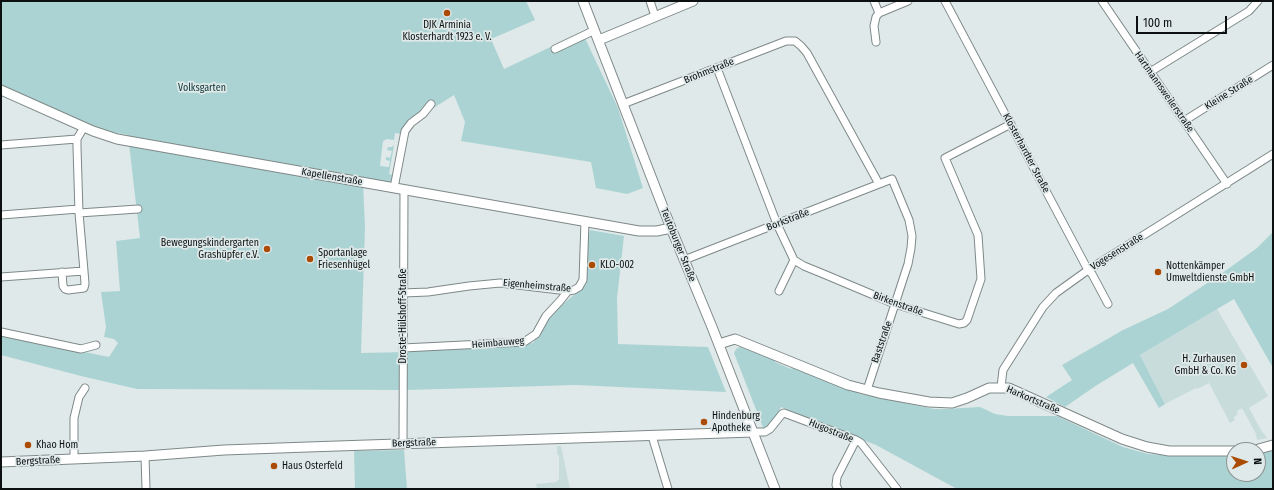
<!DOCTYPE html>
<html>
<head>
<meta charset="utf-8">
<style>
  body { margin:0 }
  #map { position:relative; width:1274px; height:490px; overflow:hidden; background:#dfe9e9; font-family:"Fira Sans Condensed",sans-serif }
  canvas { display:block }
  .frame { position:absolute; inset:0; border:2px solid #0c1010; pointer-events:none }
  .north { position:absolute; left:1226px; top:442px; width:40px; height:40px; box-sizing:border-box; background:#dfe9e9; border:1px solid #8b9292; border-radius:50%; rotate:87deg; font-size:11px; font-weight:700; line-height:16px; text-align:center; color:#0c1010 }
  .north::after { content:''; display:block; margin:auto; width:14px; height:18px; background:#ab4b01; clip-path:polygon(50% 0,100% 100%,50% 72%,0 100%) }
  .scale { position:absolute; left:1136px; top:16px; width:91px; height:18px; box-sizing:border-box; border:2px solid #0c1010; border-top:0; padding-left:5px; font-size:12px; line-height:14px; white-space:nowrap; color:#0c1010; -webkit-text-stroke:3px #dfe9e9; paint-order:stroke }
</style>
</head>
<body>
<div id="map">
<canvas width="1274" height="490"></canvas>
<div class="frame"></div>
<div class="north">N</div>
<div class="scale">100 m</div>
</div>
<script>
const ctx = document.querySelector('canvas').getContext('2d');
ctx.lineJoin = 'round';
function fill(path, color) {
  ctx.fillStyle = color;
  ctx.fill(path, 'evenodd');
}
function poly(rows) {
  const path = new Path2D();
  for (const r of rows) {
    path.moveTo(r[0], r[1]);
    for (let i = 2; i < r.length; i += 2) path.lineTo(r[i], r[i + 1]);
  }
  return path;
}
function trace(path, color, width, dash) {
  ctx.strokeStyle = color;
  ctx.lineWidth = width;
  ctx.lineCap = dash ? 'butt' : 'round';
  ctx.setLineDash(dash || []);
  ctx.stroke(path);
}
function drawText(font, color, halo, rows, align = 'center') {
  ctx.font = font + ' "Fira Sans Condensed",sans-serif';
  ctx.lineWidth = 3.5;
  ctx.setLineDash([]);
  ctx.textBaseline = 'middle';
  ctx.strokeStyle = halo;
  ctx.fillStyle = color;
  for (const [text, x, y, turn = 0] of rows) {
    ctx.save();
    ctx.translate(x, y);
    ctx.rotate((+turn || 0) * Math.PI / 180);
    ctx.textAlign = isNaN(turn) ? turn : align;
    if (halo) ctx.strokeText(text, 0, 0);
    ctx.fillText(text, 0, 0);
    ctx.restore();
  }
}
const built = poly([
  [1217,309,1268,396,1249,408,1261,430,1267,438,1257,440,1256,434,1242,408,1237,411,1238,414,1234,417,1235,420,1230,423,1209,383,1197,389,1196,388,1165,404,1140,355],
  [557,446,561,446,570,489,537,489,536,484,556,482,559,479,559,456,557,454]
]);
const green = poly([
  [1,1,526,1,535,20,491,39,504,69,582,32,618,108,643,188,627,194,596,188,591,162,461,141,465,122,454,95,424,114,407,132,406,135,395,133,394,140,387,139,383,141,380,166,389,167,390,161,386,160,386,157,390,158,392,151,387,150,388,147,392,147,394,145,389,174,394,175,392,182,363,183,365,227,361,353,407,352,411,350,533,343,551,314,586,285,588,239,590,230,624,236,617,298,618,344,708,347,726,392,576,385,407,390,137,389,81,376,1,355,1,335,109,357,118,343,114,339,104,337,106,327,101,292,120,291,116,241,140,238,128,135,97,129,1,85],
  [1273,232,1273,368,1234,299,1140,355,1165,404,1159,408,1133,363,1097,385,1065,407,1046,397,1072,380,1062,365,1123,330,1168,309,1221,274,1257,248],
  [740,347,775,360,775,362,791,369,792,367,860,394,934,409,945,409,980,407,995,414,1008,416,1057,416,1123,447,1148,454,1176,456,1234,456,1234,474,1258,474,1258,453,1273,450,1273,489,957,489,876,445,781,407,774,421,764,430,734,353,736,349],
  [404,450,407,489,336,489,355,488,354,451]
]);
const street = poly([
  [650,1,655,16],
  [874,1,879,13],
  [945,1,1088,270,1092,274,1108,304],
  [1102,1,1227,184],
  [876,42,874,26,876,17,879,13,908,1],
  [555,49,595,30],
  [717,68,777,224,794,260,804,266,826,275,895,304,959,324,964,323,967,320,981,279,978,235,945,158,1011,124],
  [1150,72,1249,11,1258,1],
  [623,104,786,41,795,41,801,46,807,53,879,184],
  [1184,121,1273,65],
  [1,145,77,139],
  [394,188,405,131,411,123,423,114,431,104],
  [79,213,138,209],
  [1,215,79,209],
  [684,260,892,179,909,220,912,236,911,248,908,264,867,390],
  [62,272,63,286,65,289,68,290,84,288,85,284,84,271],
  [1,277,84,271,79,213,77,147,77,139,84,127],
  [779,291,794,260],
  [403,293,428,292,469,286,500,283,568,291,574,290,579,287,583,280,585,221],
  [1,332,81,349,96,345],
  [403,348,524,342,536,334,546,316,560,301,568,291],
  [1001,387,1003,370,1043,307,1056,293,1088,270,1273,154],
  [753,432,765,432,770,429,782,414,784,413,856,440,861,443,897,489],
  [652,436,668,489],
  [403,443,404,190],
  [145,456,146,489],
  [74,459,74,418,79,397,85,388],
  [838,489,836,485,837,477,856,440]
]);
const secondary = poly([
  [583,1,671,228,712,327,775,489],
  [599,40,693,1],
  [1,90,93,131,117,139,639,231,657,231,671,228],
  [719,344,735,339,848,385,879,393,929,402,952,403,967,398,989,388,1009,388,1122,439,1147,447,1169,451,1234,451],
  [1255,450,1273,445],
  [1,462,145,456,224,450,308,447,753,432]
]);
const markers = [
  [447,13,4,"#ab4b01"],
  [267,249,4,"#ab4b01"],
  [310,259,4,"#ab4b01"],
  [592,265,4,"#ab4b01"],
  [1158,272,4,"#ab4b01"],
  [1244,365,4,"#ab4b01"],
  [704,422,4,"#ab4b01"],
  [28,445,4,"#ab4b01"],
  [274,466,4,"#ab4b01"]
];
const poiNames = [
  ["DJK Arminia",447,25,"center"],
  ["Klosterhardt 1923 e. V.",447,37,"center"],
  ["Bewegungskindergarten",259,243,"right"],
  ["Grashüpfer e.V.",259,255,"right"],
  ["Sportanlage",318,253],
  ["Friesenhügel",318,265],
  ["KLO-002",600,265],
  ["Nottenkämper",1166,266],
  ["Umweltdienste GmbH",1166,278],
  ["H. Zurhausen",1236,359,"right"],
  ["GmbH & Co. KG",1236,371,"right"],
  ["Hindenburg",712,416],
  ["Apotheke",712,428],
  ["Khao Hom",36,445],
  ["Haus Osterfeld",282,466]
];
const streetNames = [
  ["Brohmstraße",709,71,-22],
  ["Hartmannsweilerstraße",1164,92,55],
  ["Kleine Straße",1229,93,-32],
  ["Klosterhardter Straße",1026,153,62],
  ["Kapellenstraße",332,177,10],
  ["Borkstraße",788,220,-21],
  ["Teutoburger Straße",678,245,68],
  ["Vogesenstraße",1117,252,-32],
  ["Eigenheimstraße",537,286,5],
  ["Birkenstraße",898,304,20],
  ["Droste-Hülshoff-Straße",403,316,-90],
  ["Baststraße",882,342,-71],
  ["Heimbauweg",498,343,-5],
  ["Harkortstraße",1033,400,23],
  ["Hugostraße",831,431,22],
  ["Bergstraße",414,443,-2],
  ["Bergstraße",38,461,-3]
];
const parkNames = [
  ["Volksgarten",202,88]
];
fill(built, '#c9dcdc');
fill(green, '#acd3d3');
trace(street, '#7f8888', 9);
trace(secondary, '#7f8888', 11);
trace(street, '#fff', 7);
trace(secondary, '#fff', 9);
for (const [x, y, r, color] of markers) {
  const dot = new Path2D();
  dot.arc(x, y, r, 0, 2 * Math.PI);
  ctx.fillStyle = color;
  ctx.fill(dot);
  trace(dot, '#dfe9e9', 1.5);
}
drawText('10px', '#0c1010', '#dfe9e9', poiNames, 'left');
drawText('10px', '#0c1010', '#dfe9e9', streetNames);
drawText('10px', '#093132', '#dfe9e9', parkNames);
</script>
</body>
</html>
